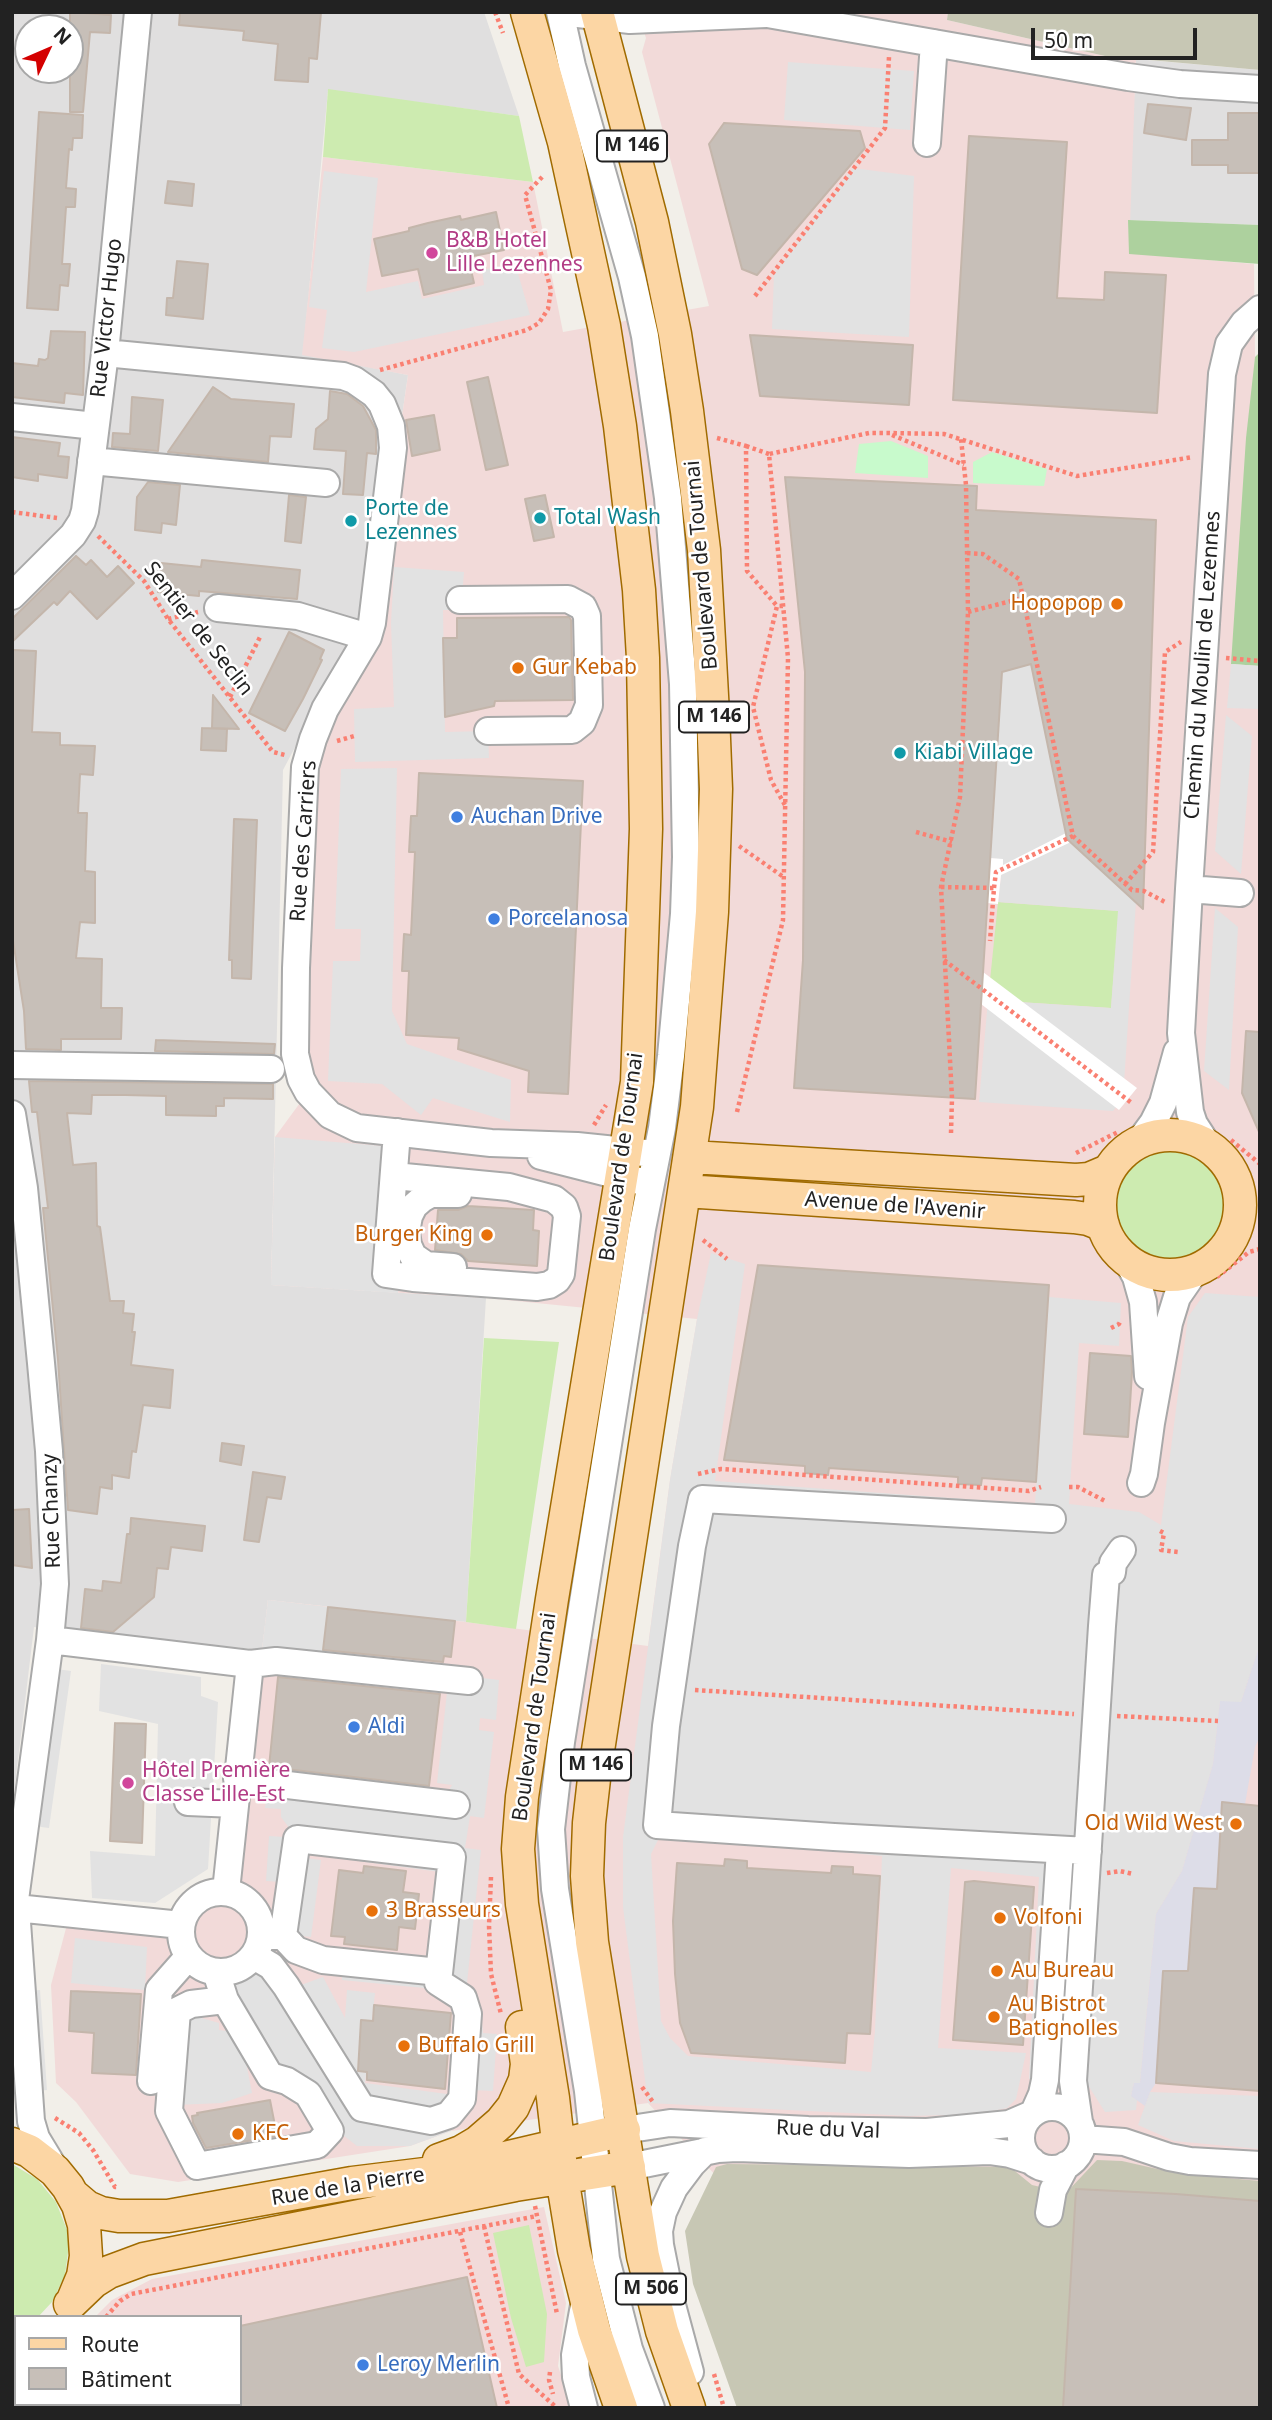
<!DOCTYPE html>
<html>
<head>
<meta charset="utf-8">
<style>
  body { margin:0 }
  #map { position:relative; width:1272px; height:2420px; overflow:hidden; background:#f2efe9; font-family:"Noto Sans",sans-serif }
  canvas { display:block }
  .frame { position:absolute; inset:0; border:14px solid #222; pointer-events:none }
  .legend { position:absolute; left:14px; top:2315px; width:228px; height:91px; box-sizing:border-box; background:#fff; border:2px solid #a7a7a7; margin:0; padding:9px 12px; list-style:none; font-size:21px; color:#222 }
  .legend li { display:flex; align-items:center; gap:14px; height:35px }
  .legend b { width:35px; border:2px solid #a7a7a7 }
  .north { position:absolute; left:14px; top:14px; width:70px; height:70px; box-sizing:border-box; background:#fff; border:2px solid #a7a7a7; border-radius:50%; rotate:46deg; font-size:19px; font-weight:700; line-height:28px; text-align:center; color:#222 }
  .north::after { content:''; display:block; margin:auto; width:24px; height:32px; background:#d40000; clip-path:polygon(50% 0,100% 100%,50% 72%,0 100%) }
  .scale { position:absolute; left:1031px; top:28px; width:166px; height:32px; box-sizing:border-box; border:4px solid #222; border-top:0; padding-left:9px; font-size:21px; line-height:24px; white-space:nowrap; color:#222; -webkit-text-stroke:5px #fff; paint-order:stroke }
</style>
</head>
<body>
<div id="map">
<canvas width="1272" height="2420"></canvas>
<div class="frame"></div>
<ul class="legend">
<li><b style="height:9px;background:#fcd6a4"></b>Route</li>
<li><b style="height:19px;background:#c7bfb8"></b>Bâtiment</li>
</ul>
<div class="north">N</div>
<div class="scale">50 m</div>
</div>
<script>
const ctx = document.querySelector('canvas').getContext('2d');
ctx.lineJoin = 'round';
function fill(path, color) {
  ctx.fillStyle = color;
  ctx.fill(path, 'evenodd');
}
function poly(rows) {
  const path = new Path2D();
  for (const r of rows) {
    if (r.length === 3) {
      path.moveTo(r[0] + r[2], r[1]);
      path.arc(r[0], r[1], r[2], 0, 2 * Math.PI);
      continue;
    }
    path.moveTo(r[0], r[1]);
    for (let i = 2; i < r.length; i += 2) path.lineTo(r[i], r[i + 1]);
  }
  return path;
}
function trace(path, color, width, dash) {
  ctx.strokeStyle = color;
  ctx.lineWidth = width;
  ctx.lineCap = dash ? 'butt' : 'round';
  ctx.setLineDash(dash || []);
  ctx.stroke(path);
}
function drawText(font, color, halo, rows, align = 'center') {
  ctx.font = font + ' "Noto Sans",sans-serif';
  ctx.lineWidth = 5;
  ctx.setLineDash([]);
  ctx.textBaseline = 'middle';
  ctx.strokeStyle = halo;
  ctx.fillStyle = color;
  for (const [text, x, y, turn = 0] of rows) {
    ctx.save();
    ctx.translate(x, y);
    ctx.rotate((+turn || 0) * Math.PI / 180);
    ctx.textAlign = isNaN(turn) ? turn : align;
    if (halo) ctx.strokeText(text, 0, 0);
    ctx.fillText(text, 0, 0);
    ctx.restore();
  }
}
const residential = poly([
  [12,12,484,12,519,116,328,90,303,354,408,375,376,594,283,770,271,1285,486,1298,466,1622,268,1600,262,1650,34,1627,12,1810],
  [28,28,70,28,70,70,28,70],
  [1136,59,1260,70,1260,225,1128,220]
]);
const commercial = poly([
  [637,12,948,12,947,20,1105,56,1136,59,1129,253,1254,264,1255,357,1232,664,1260,666,1260,2408,718,2178,648,2103,451,2131,410,2146,178,2182,130,2174,76,2102,56,2083,51,1985,70,1913,185,1913,192,1903,202,1896,213,1892,262,1650,268,1600,466,1622,648,1646,670,1480,697,1319,486,1298,271,1285,275,1137,308,1092,308,754,376,594,408,375,302,355,323,157,533,182,563,332,709,306,642,52,646,38],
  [544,2207,566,2303,558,2366,572,2408,30,2408,32,2404,240,2404,240,2317,95,2317,112,2300,152,2279]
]);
const construction = poly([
  [948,12,1260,12,1260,70,1105,56,947,20],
  [1097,2160,1122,2161,1175,2173,1260,2181,1260,2408,737,2408,693,2284,685,2231,716,2167,727,2164,1010,2167,1032,2185,1066,2193]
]);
const grass = poly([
  [328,89,519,116,533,182,323,157],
  [998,902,1119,911,1111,1008,988,1000],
  [1171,1204,57],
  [484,1338,559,1342,516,1629,466,1622],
  [12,2164,37,2179,56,2202,67,2230,69,2245,65,2275,52,2302,38,2317,16,2317,16,2331,12,2333],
  [529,2225,547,2314,544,2362,526,2367,511,2318,493,2233]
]);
const forest = poly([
  [1128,220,1260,225,1260,264,1129,254],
  [1260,352,1260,666,1231,664,1246,438,1255,357]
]);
const park = poly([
  [891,441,928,456,928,478,855,473,859,444],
  [992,452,1047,469,1044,486,973,483,973,462]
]);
const parking = poly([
  [788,62,914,71,910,130,784,120],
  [853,168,914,176,909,337,772,329,774,274],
  [324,171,378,178,366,292,418,281,422,299,484,285,482,270,515,263,530,315,354,352,322,348,327,310,309,307],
  [394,567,464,572,461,610,443,610,445,732,488,731,489,758,355,762,354,709,394,707,391,623],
  [1031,664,1067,839,1136,902,1123,1098,1113,1111,979,1102,988,1000,1111,1008,1118,911,998,902,1003,860,990,858,1002,672],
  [1231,664,1260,666,1260,709,1227,708],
  [1226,715,1252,736,1241,874,1215,851],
  [397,768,392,1011,407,1044,511,1080,510,1122,433,1098,421,1115,382,1084,328,1081,333,961,360,961,361,929,335,929,341,769],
  [1215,908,1238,927,1229,1090,1204,1071],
  [275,1137,407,1148,398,1293,271,1285],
  [711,1253,745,1264,715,1481,1035,1504,1049,1297,1121,1303,1119,1346,1079,1343,1069,1504,1139,1512,1161,1525,1188,1317,1205,1293,1260,1297,1260,1644,1241,1702,1220,1702,1213,1764,1182,1871,1156,1914,1140,2083,1134,2083,1131,2096,1137,2100,1136,2110,1105,2112,1086,2082,1029,2079,1039,1877,951,1868,938,2048,1026,2053,1016,2099,1007,2108,992,2111,950,2115,909,2116,648,2103,623,1907,623,1837,670,1480,697,1319],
  [661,1834,882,1856,875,2031,871,2072,688,2056,670,2038,661,2021,651,1854],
  [268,1600,328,1607,323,1653,262,1650],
  [101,1664,201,1677,201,1696,218,1702,208,1869,155,1903,92,1898,90,1851,155,1856,158,1724,99,1711],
  [56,1669,71,1671,49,1828,34,1826],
  [449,1674,499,1680,496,1720,480,1718,479,1730,494,1732,484,1818,470,1816,465,1848,481,1850,467,1983,426,1982,424,1988,342,1980,343,1948,406,1954,406,1960,420,1962,432,1955,440,1872,336,1858,336,1855,315,1852,306,1858,321,1860,311,1937,294,1935,281,1882,266,1881,269,1836,285,1837,290,1829,281,1817,281,1809,265,1808,270,1774,446,1795,452,1785,437,1783],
  [75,1938,147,1947,145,1990,71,1983],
  [281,1958,301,1985,323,1977,345,2018,347,1990,375,1993,365,2083,447,2094,450,2123,461,2007,481,2011,483,2033,497,2034,493,2091,473,2090,469,2111,451,2131,410,2146,357,2146,339,2132,284,2074,232,1986],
  [40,1990,47,2090,36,2091,29,1991],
  [184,2013,219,2023,219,2030,235,2032,245,2057,252,2093,222,2103,175,2105],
  [1150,2092,1260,2096,1260,2149,1174,2141,1138,2125]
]);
const plaza = poly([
  [1260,1644,1260,1736,1255,1747,1245,1804,1222,1802,1217,1889,1194,1888,1188,1971,1163,1971,1156,2083,1150,2092,1145,2106,1131,2096,1134,2083,1140,2083,1156,1914,1182,1871,1213,1764,1220,1701,1241,1702]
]);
const pier = poly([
  [1066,833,1071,842,1001,875,998,904,987,903,990,858,1003,859,1003,865],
  [983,972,1137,1088,1119,1110,981,1004]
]);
const building = poly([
  [70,12,111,15,110,33,90,32,83,112,70,112,70,12],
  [180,12,321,12,317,59,309,58,308,82,275,80,278,44,243,40,244,31,179,25,180,12],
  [1148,104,1191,108,1186,140,1144,133,1148,104],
  [39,112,83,115,82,138,73,138,72,150,69,149,66,188,76,189,75,207,66,207,62,264,70,264,68,286,60,285,58,310,27,308,39,112],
  [1228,113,1260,113,1260,173,1228,173,1228,165,1192,165,1192,140,1228,140,1228,113],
  [724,123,860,131,865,148,757,275,742,269,709,144,724,123],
  [969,136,1067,142,1057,298,1104,300,1105,272,1166,275,1157,413,953,400,969,136],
  [168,181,194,184,192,206,165,203,168,181],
  [496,212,504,250,468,257,474,283,424,295,418,269,382,276,374,239,409,231,409,228,428,223,460,216,461,220,496,212],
  [177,261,208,264,203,319,166,315,167,298,173,298,177,261],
  [51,331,85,332,83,395,65,393,64,403,12,397,12,363,38,366,39,359,45,360,48,358,51,331],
  [750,335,913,345,909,405,760,396,750,335],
  [488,377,508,465,486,470,467,382,488,377],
  [213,387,231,399,294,404,291,437,270,436,268,462,168,452,213,387],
  [330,391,347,394,363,406,376,430,376,454,367,453,363,495,343,494,346,451,314,449,316,429,328,419,330,391],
  [132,397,163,400,158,451,112,447,113,433,130,434,132,397],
  [434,415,440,450,412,456,406,420,434,415],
  [12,437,60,443,58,456,69,457,67,478,38,474,38,481,12,477,12,437],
  [785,477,977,486,976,510,1156,520,1143,909,1067,839,1031,664,1002,672,975,1099,794,1088,803,960,805,672,785,477],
  [148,482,180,485,176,525,162,523,161,533,135,530,137,497,148,482],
  [289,495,306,497,301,543,285,541,289,495],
  [545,495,554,537,534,541,525,499,545,495],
  [76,556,86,565,91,560,107,577,118,566,134,583,97,619,70,591,57,605,54,602,12,642,12,619,76,556],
  [202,560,300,570,297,599,199,591,199,596,158,592,161,563,201,567,202,560],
  [569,617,571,620,573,700,495,701,494,706,445,717,443,638,457,638,457,618,569,617],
  [289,632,324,650,320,659,322,660,303,699,285,731,249,713,289,632],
  [12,650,36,651,32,732,60,733,60,745,95,746,93,775,80,774,78,813,87,813,85,871,95,872,95,923,80,922,76,958,102,959,101,1008,122,1008,121,1039,61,1039,61,1050,26,1049,24,1011,12,934,12,650],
  [213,695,239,729,212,728,213,695],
  [202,728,227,729,226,751,201,750,202,728],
  [419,773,583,781,568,1094,528,1092,529,1071,458,1049,459,1038,406,1035,409,971,402,971,404,934,411,935,415,852,409,852,411,816,417,816,419,773],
  [234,819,257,820,251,979,232,978,232,960,229,960,234,819],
  [1246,1031,1260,1032,1260,1134,1242,1093,1246,1031],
  [156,1040,275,1044,274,1054,155,1051,156,1040],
  [29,1081,273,1084,273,1099,224,1098,224,1106,216,1106,216,1116,166,1115,166,1096,125,1095,92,1095,91,1114,67,1113,73,1165,96,1163,97,1226,100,1227,110,1301,124,1301,123,1313,134,1314,132,1332,135,1332,131,1365,173,1370,170,1408,143,1405,136,1452,132,1451,129,1478,112,1475,112,1489,100,1487,97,1514,68,1510,58,1360,43,1208,48,1208,37,1112,32,1112,29,1081],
  [468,1206,534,1210,533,1230,539,1231,537,1266,468,1261,461,1254,435,1250,438,1210,458,1210,468,1206],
  [758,1265,1049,1285,1036,1482,982,1478,981,1485,958,1484,958,1477,829,1468,828,1475,805,1473,805,1466,724,1460,758,1265],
  [1090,1353,1131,1356,1132,1372,1128,1437,1084,1434,1090,1353],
  [222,1443,244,1446,241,1465,220,1461,222,1443],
  [253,1472,285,1477,281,1499,267,1497,259,1542,244,1540,253,1472],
  [29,1509,31,1548,32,1568,12,1565,12,1510,29,1509],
  [131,1518,205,1526,202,1551,171,1547,168,1569,157,1568,154,1597,113,1632,81,1628,85,1589,102,1591,103,1581,121,1583,127,1534,130,1534,131,1518],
  [328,1607,455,1621,451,1657,444,1656,443,1662,323,1650,328,1607],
  [278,1677,440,1694,429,1786,269,1767,278,1677],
  [115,1723,146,1724,142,1843,110,1841,115,1723],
  [1222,1802,1260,1806,1260,2091,1156,2083,1163,1971,1188,1971,1194,1888,1217,1889,1222,1802],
  [725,1859,747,1861,747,1868,831,1873,832,1866,853,1867,853,1874,880,1876,870,2034,847,2033,845,2063,691,2053,680,2023,675,1974,673,1921,677,1863,724,1866,725,1859],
  [364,1866,406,1871,403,1892,419,1894,415,1929,399,1927,397,1950,344,1944,345,1937,331,1936,339,1870,363,1873,364,1866],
  [974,1881,1034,1887,1023,2045,953,2040,965,1882,974,1881],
  [71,1991,141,1994,136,2075,92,2073,94,2033,69,2031,71,1991],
  [374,2005,451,2013,445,2089,367,2080,367,2072,358,2071,361,2020,373,2021,374,2005],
  [270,2100,277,2136,206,2148,193,2123,192,2116,198,2115,197,2113,270,2100],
  [1076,2189,1176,2194,1260,2201,1260,2408,1063,2408,1076,2189],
  [467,2277,497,2408,240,2408,240,2326,467,2277]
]);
const path = poly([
  [495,12,503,33],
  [755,296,885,128,889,57],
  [380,370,527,330,539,323,548,309,551,290,525,195,544,175],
  [892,435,964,465],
  [717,438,746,446,747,571,777,606],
  [746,446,769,454],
  [12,512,57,518],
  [98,536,144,581,168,619,273,752,285,755],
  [967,553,983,554,1019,579,1073,836,1132,890,1144,891,1167,903],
  [783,606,777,606,753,707,771,780,786,807],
  [968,612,1023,598],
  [168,619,198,612],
  [1226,658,1260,661],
  [230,697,261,635],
  [337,741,354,736],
  [916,832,952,842],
  [739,846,785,878],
  [1125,884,1153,852,1165,652,1181,642],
  [941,887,994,888,990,941],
  [994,888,996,872,1073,836],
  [944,960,1133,1104],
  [737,1112,783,920,788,658,769,454,869,433,888,433,944,434,1077,476,1193,457],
  [594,1125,606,1105],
  [951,1133,952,1098,941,887,960,797,968,612,966,485,961,439],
  [1231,1140,1260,1164],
  [1076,1153,1118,1132],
  [703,1240,727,1259],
  [1217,1277,1249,1252,1260,1249],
  [1111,1328,1119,1324,1121,1320],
  [698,1474,721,1469,1029,1491,1041,1487],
  [1069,1487,1078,1487,1105,1501],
  [1160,1531,1164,1533,1161,1550,1178,1552],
  [695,1690,1074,1714],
  [1117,1716,1218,1721],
  [1107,1873,1120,1871,1133,1874],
  [491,1877,489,1926,491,1974,501,2014],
  [467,1913,490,1915],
  [642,2087,653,2102],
  [55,2118,79,2133,93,2150,115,2187,118,2187],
  [535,2206,557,2314],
  [484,2226,519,2374,557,2408],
  [460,2232,509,2408],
  [106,2317,120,2301,131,2294,537,2216],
  [550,2372,549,2380,553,2394],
  [714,2374,724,2408],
  [12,2400,16,2400],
  [34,2408,35,2404]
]);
const minor = poly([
  [560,12,572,66,632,277,645,336,668,498,683,684,686,857,684,914,671,1056,662,1128,642,1229,561,1742,551,1829,555,1889,588,2091,606,2259,629,2349,651,2408],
  [561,12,630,20,766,14],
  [756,12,1128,77,1180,84,1260,89],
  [927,143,934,43],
  [105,353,343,376,354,380,374,394,382,404,391,426,393,448,372,623,368,637,325,709,313,739,305,767,296,968,295,1054,301,1079,308,1092,330,1115,357,1128,491,1143,577,1146,645,1153],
  [12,417,95,426],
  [91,461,326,483],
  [12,596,73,535,82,521,85,511,105,353,138,12],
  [460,600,568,599,583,607,587,616,589,705,582,722,572,730,488,731],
  [218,608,298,616,368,637],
  [1189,889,1240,893],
  [12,1065,271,1069],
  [12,1114,24,1188,41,1363,49,1451,55,1584,50,1640,12,1922],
  [1139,1142,1153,1123,1163,1103,1177,1052],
  [1209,1147,1194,1124,1190,1112,1181,1033,1189,889,1222,374,1229,344,1244,323,1260,309],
  [541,1156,639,1181],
  [394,1176,509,1187,554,1199,564,1207,567,1216,561,1274,557,1280,549,1285,537,1287,413,1278,386,1274,397,1132],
  [1127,1261,1136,1277,1143,1302,1148,1376],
  [453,1267,426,1265,413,1256,408,1245,406,1232,409,1216,414,1206,422,1199,431,1194,458,1194],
  [1141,1483,1144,1474,1151,1423,1169,1323,1177,1297,1195,1271],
  [1052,1519,702,1499,692,1546,666,1726,657,1825,834,1837,1088,1851],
  [50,1640,250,1664,276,1661,469,1681],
  [237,1779,456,1805],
  [188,1802,235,1804],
  [226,1891,250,1664],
  [221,1932,40],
  [16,1908,31,2121,36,2138,53,2166],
  [16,1908,181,1925],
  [283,1936,296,1950,323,1960,439,1972],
  [254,1956,271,1966,286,1986,362,2108,431,2121,449,2115,462,2099,468,2014,463,1998,438,1982,452,1857,297,1839,283,1936,262,1936],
  [216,1972,225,2000,270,2076,287,2081,308,2094,330,2131,317,2145,197,2166,169,2111,177,2011,191,2004,225,2000],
  [151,2081,159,1990,189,1956],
  [1052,2138,31],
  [1034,2112,1042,2094,1045,2080,1060,1850],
  [1079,2122,1073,2081,1102,1626,1106,1575,1112,1572,1113,1563,1122,1550],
  [624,2130,670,2123,808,2130,927,2132,1009,2124,1030,2115],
  [1083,2139,1124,2142,1169,2157,1190,2161,1260,2165],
  [629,2167,718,2149,737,2148,909,2154,989,2151,1010,2154,1032,2161],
  [1049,2213,1053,2190,1066,2165],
  [690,2372,672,2305,660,2245,659,2231,663,2212,674,2188,692,2164,705,2151],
  [584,2408,576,2377,575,2355,585,2300]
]);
const major = poly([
  [527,12,564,142,604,326,620,426,639,590,643,658,646,829,637,1082,552,1599,522,1797,518,1849,522,1904,553,2098,562,2177,574,2250,594,2330,621,2408],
  [597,12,652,222,675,334,687,411,704,550,713,714,716,789,712,912,697,1107,595,1770,589,1823,587,1876,592,1942,643,2256,662,2331,689,2408],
  [1170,1205,70],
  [691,1157,1076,1180,1089,1179,1108,1171],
  [685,1191,1074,1217,1088,1219,1103,1225],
  [12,2144,29,2151,55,2171,68,2187,78,2205,84,2225,86,2256,83,2276,73,2300],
  [439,2160,461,2152,478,2142,501,2122,513,2107,525,2080,527,2064,522,2027],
  [74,2196,87,2207,101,2213,119,2216,168,2216,352,2183,449,2171,624,2130],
  [70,2304,93,2282,109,2272,144,2259,515,2185,629,2167],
  [12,2353,16,2349]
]);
const markers = [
  [432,253,7,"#d1479c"],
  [540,518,7,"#0f9aa8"],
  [351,521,7,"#0f9aa8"],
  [1117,604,7,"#e8710a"],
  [518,668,7,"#e8710a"],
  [900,753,7,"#0f9aa8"],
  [457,817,7,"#3f7fe0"],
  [494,919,7,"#3f7fe0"],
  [487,1235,7,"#e8710a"],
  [354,1727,7,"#3f7fe0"],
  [128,1783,7,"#d1479c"],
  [1236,1824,7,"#e8710a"],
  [372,1911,7,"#e8710a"],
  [1000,1918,7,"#e8710a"],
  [997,1971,7,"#e8710a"],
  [994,2017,7,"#e8710a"],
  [404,2046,7,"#e8710a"],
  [238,2134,7,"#e8710a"],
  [363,2365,7,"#3f7fe0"]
];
const shields = [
  [632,146,70],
  [714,717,70],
  [596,1765,70],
  [651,2289,70]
];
const shieldNames = [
  ["M 146",632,146],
  ["M 146",714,717],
  ["M 146",596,1765],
  ["M 506",651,2289]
];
const hotelNames = [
  ["B&B Hotel",446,241],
  ["Lille Lezennes",446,265],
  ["Hôtel Première",142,1771],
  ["Classe Lille-Est",142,1795]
];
const streetNames = [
  ["Rue Victor Hugo",107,318,-84],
  ["Boulevard de Tournai",702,565,-95],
  ["Sentier de Seclin",198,629,52],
  ["Chemin du Moulin de Lezennes",1203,665,-86],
  ["Rue des Carriers",304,841,-86],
  ["Boulevard de Tournai",622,1157,-82],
  ["Avenue de l'Avenir",895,1206,4],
  ["Rue Chanzy",52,1511,-92],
  ["Boulevard de Tournai",535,1717,-82],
  ["Rue du Val",828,2130,2],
  ["Rue de la Pierre",348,2187,-9]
];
const cultureNames = [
  ["Porte de",365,509],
  ["Lezennes",365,533],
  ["Total Wash",554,518],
  ["Kiabi Village",914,753]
];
const foodNames = [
  ["Hopopop",1103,604,"right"],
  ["Gur Kebab",532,668],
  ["Burger King",473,1235,"right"],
  ["Old Wild West",1222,1824,"right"],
  ["3 Brasseurs",386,1911],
  ["Volfoni",1014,1918],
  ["Au Bureau",1011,1971],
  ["Au Bistrot",1008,2005],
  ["Batignolles",1008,2029],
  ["Buffalo Grill",418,2046],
  ["KFC",252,2134]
];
const shopNames = [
  ["Auchan Drive",471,817],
  ["Porcelanosa",508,919],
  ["Aldi",368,1727],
  ["Leroy Merlin",377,2365]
];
fill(residential, '#e0dfdf');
fill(commercial, '#f2dad9');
fill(construction, '#c7c7b4');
fill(grass, '#cdebb0');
fill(forest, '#add19e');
fill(park, '#c8facc');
fill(parking, '#e2e2e2');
fill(plaza, '#dddde8');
fill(pier, '#fff');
fill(building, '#c7bfb8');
trace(building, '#c4b6ab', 2);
trace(minor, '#a9a9a9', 30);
trace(major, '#a06b00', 35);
trace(path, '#fa8072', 4.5, [3.5, 3.5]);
trace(minor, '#fff', 26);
trace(major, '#fcd6a4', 32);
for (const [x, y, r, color] of markers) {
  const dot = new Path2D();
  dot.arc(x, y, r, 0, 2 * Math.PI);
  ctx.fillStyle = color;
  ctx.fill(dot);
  trace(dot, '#fff', 2.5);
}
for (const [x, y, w] of shields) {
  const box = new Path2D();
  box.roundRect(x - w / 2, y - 15.5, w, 31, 5);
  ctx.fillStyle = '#fff';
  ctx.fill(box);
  trace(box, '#222', 2);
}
drawText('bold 19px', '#222', null, shieldNames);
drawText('21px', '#b23c85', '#fff', hotelNames, 'left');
drawText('21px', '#222', '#fff', streetNames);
drawText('21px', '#0d838f', '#fff', cultureNames, 'left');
drawText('21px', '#c56008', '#fff', foodNames, 'left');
drawText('21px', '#366cbe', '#fff', shopNames, 'left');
</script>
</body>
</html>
